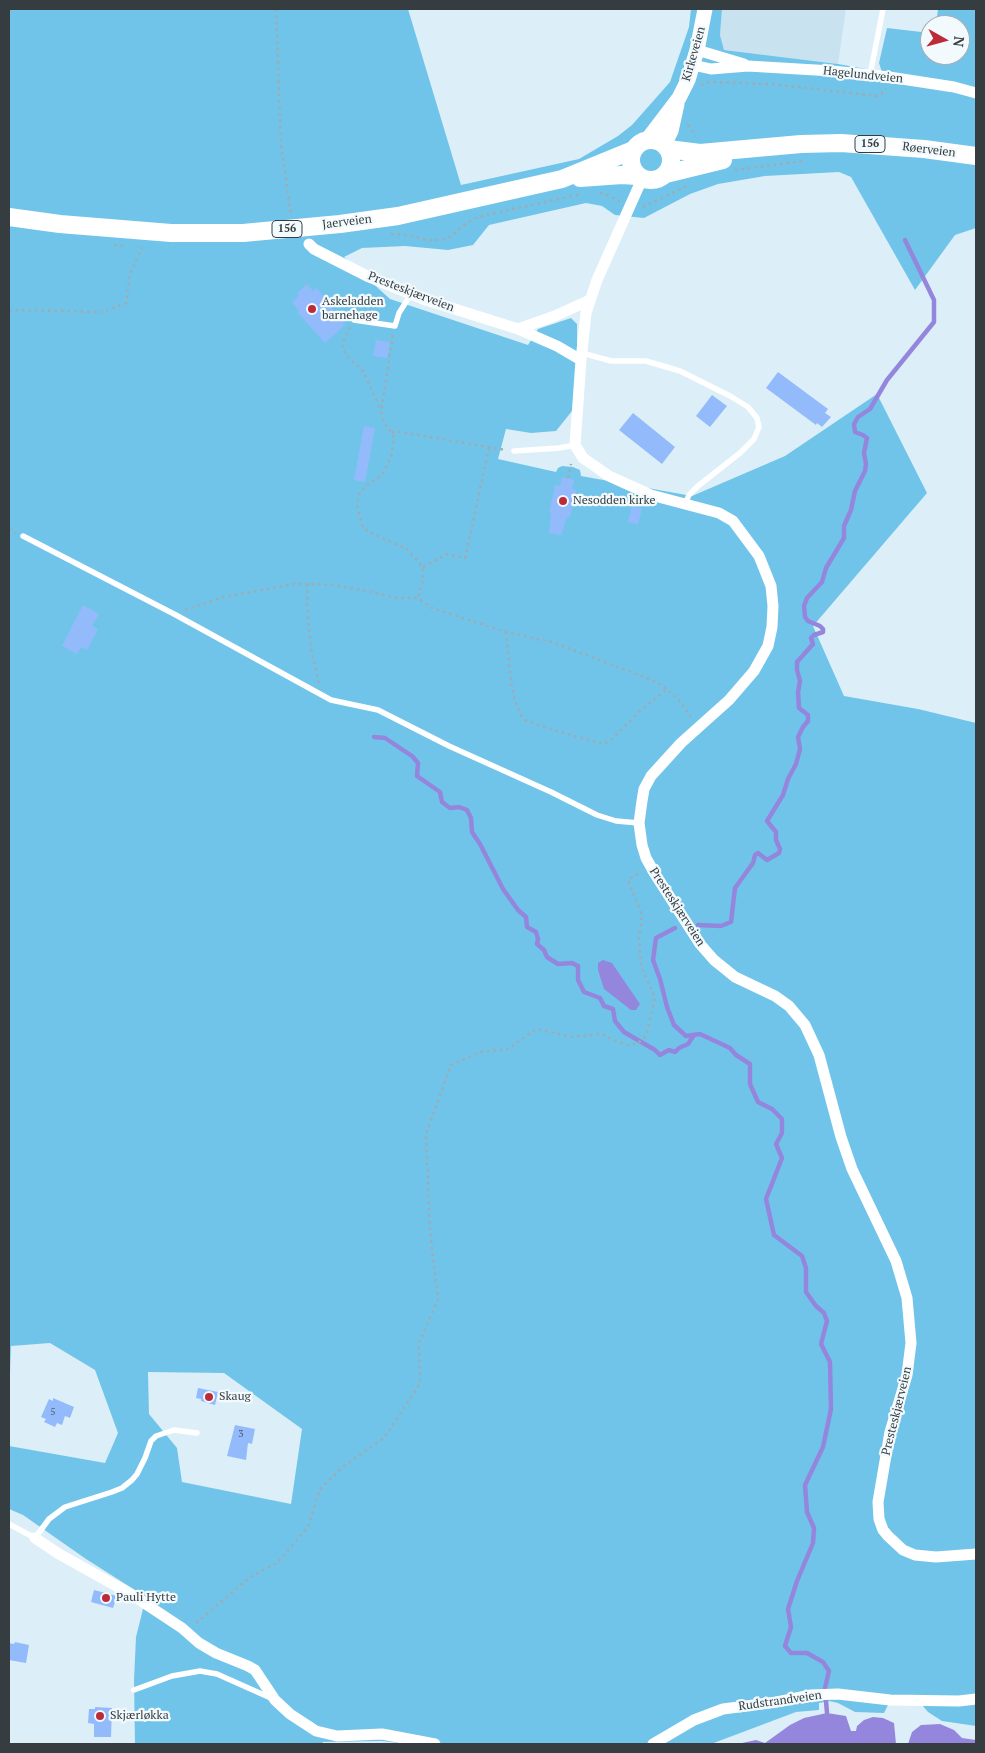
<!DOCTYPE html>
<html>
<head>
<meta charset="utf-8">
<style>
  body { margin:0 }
  #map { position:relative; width:985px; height:1753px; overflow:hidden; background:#dceff8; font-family:"PT Serif",serif }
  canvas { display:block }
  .frame { position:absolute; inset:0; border:10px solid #353d40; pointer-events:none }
  .north { position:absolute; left:920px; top:15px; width:50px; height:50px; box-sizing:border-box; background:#f2fafe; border:1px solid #a6aeb2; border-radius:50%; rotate:97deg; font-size:14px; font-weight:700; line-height:20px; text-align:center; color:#353d40 }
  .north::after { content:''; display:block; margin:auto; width:18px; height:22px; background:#bc2b37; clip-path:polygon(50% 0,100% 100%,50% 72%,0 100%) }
</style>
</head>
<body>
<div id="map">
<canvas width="985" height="1753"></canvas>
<div class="frame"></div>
<div class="north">N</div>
</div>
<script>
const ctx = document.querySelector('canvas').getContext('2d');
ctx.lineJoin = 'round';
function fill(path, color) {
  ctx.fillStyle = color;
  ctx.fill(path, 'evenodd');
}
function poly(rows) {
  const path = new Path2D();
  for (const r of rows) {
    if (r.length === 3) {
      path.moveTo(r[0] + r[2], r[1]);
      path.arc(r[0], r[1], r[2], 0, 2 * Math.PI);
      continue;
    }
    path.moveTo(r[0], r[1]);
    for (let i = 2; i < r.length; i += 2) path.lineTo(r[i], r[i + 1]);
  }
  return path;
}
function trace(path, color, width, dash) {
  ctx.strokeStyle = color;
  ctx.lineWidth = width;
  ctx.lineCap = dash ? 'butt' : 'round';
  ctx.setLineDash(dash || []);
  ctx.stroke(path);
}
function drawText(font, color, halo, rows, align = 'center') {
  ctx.font = font + ' "PT Serif",serif';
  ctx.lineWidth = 4.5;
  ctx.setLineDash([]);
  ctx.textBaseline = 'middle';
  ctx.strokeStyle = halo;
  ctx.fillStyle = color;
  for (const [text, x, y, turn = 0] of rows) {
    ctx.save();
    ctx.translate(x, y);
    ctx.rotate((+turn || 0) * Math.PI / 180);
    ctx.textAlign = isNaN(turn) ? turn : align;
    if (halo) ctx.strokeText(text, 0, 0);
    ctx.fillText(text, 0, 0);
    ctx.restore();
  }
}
const built = poly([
  [722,9,846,9,838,64,724,50,720,35]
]);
const green = poly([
  [9,9,408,9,461,185,579,159,618,136,632,125,670,82,689,27,691,9,722,9,720,35,724,50,838,64,882,72,879,63,887,28,930,33,930,55,960,55,960,25,936,25,938,9,976,9,976,228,955,235,915,290,851,177,839,172,765,176,718,184,690,194,644,218,615,215,602,206,586,203,489,225,473,245,448,250,405,246,362,248,344,257,390,299,528,345,538,329,571,318,577,324,577,384,572,411,556,431,531,433,506,429,498,459,556,472,558,468,562,466,573,467,580,470,581,476,692,496,785,456,877,394,927,493,813,626,844,696,918,709,976,723,976,1726,942,1721,928,1712,916,1698,892,1697,884,1713,855,1712,838,1703,829,1701,819,1703,819,1710,796,1712,711,1744,409,1744,382,1741,323,1742,322,1744,135,1744,134,1680,136,1637,146,1597,86,1559,23,1515,9,1509,9,1446,105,1463,118,1433,95,1370,50,1343,11,1346,9,1401],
  [148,1372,224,1373,302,1429,291,1504,182,1482,177,1448,149,1414]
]);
const water = poly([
  [603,960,612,963,640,1004,636,1010,631,1010,604,989,598,970,598,963],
  [827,1713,846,1716,851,1731,856,1731,857,1726,864,1720,873,1717,883,1718,894,1723,896,1744,742,1744,742,1743,756,1740,765,1743,790,1725,804,1718],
  [940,1724,954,1730,962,1738,976,1740,976,1744,908,1744,912,1732,921,1725]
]);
const stream = poly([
  [374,737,385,738,412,756,418,763,417,776,440,792,442,802,450,808,459,807,467,810,471,818,472,832,480,844,503,889,518,910,526,917,527,927,536,932,538,939,537,944,544,950,547,957,558,964,572,963,578,966,578,980,584,992,600,998,604,1006,613,1009,615,1021,624,1032,655,1050,660,1055,669,1050,675,1052,679,1048,688,1044,694,1035],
  [698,925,721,926,731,922,735,888,753,863,755,855,758,853,767,860,779,853,780,849,776,840,776,832,767,821,783,795,788,779,796,764,800,749,798,737,803,727,808,721,808,715,799,708,798,692,800,681,797,670,797,662,813,644,811,638,814,635,823,632,823,629,820,626,808,621,805,617,804,606,807,598,822,582,826,568,844,538,844,526,851,510,855,491,865,471,866,464,864,453,867,438,863,435,855,432,854,424,858,417,870,409,887,380,934,322,934,300,905,240],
  [675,928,656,938,653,960,660,979,667,1007,674,1025,686,1036,700,1034,730,1048,736,1055,750,1064,750,1084,758,1102,772,1109,782,1119,782,1133,776,1144,782,1158,766,1199,774,1235,802,1256,806,1268,806,1292,816,1306,824,1313,827,1321,821,1344,830,1362,831,1409,823,1447,805,1485,807,1512,814,1528,813,1543,797,1581,788,1609,791,1627,785,1646,791,1653,807,1653,823,1662,829,1671,825,1688],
  [826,1701,827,1713]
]);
const building = poly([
  [307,284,313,291,316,288,334,307,332,308,345,325,325,343,297,312,299,311,292,302,299,295,297,293],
  [376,340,390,342,387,358,373,356],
  [778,372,828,409,825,413,831,417,822,427,817,423,816,425,766,388],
  [712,395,727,406,710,427,696,416],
  [633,413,675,447,662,464,619,430],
  [364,426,375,428,365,482,354,480],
  [562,477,574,480,572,489,576,490,570,517,567,517,561,535,549,533,551,513,549,513,555,485,560,486],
  [632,506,642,509,638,524,628,522],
  [83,605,99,614,92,626,98,629,87,650,81,647,77,654,62,646],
  [198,1388,218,1392,215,1405,201,1401,201,1399,196,1398],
  [53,1398,74,1407,70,1418,65,1416,62,1425,57,1423,55,1427,44,1422,46,1419,41,1417,49,1399,53,1401],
  [235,1425,255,1429,252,1444,248,1443,246,1460,227,1456],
  [94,1590,117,1596,113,1608,91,1602],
  [15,1642,29,1645,26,1663,9,1660,9,1643,14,1644],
  [95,1707,112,1708,111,1737,94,1737,94,1724,88,1723,89,1709,95,1709]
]);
const path = poly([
  [276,9,281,145,291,215],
  [701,85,709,82,770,84,877,96,884,92,886,88],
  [688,125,696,136],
  [735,170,804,161],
  [600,193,607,195,620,201],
  [643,207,687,186],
  [391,234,407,235,427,240,441,240,452,236,464,225,477,217,582,194],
  [114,245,126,246],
  [9,310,103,312,126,303,130,274,142,247],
  [350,327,344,339,342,348,346,355,363,371,381,411],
  [393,335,381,412,384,422,392,433,394,439,391,457,383,474,370,483,360,492,357,505,363,528,373,534,407,549,423,567,423,580,418,598],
  [392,433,395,431,506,450],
  [568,478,571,464],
  [9,529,16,533],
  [423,567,447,554,465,558,489,448],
  [308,584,307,606,311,649,319,684],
  [185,610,224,597,294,584,333,585,367,591,396,598,418,598,432,608,506,632,552,642,649,679,660,684,677,698,691,717],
  [506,632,511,682,515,701,522,717,525,720,547,728,603,744,610,741,639,712,667,689],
  [196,1623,249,1578,278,1562,308,1527,320,1489,344,1466,384,1438,420,1384,419,1343,438,1299,430,1232,426,1134,451,1065,480,1052,508,1049,536,1029,573,1037,601,1034,625,1045,637,1044,646,1036,655,998,641,966,639,938,642,915,628,880,641,872]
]);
const service = poly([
  [870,75,883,9],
  [354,320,395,326,399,313,411,294],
  [582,353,611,361,646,361,680,371,730,396,748,407,757,418,759,427,754,439,740,453,698,486,689,495,685,504],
  [514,451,559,448,575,445],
  [23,536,174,614,331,700,378,710,449,746,551,792,597,815,616,821,639,823],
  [9,1524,35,1538,49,1519,65,1507,112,1492,122,1488,132,1480,137,1474,145,1458,151,1441,156,1436,174,1430,197,1433],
  [134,1690,172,1676,200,1671,217,1674,273,1699]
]);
const minor = poly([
  [697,50,744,64],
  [693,65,711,69,748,66,832,71,889,77,954,87,976,93],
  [642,179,597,280,586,313,581,360,575,445,583,458,609,476,651,495,719,513,733,521,759,556,771,586,773,606,772,627,768,646,754,671,729,700,681,743,651,776,644,789,642,801,639,823,642,845,646,858,655,874,700,944,714,960,735,977,775,996,789,1006,805,1025,819,1055,841,1137,852,1169,896,1261,907,1298,911,1343,907,1375,890,1432,878,1502,879,1519,883,1530,888,1536,903,1550,915,1555,936,1557,976,1554],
  [309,244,314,249,369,277,423,299,518,329,557,346,581,360],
  [518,329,555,316,590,300],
  [35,1538,59,1554,129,1593,182,1628,199,1643,216,1653,248,1666,255,1670,275,1700,290,1714,316,1731,337,1736,382,1734,435,1744],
  [653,1744,694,1720,723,1709,777,1702,811,1695,838,1694,890,1700,959,1701,976,1699]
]);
const secondary = poly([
  [647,140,679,98,688,80,697,50,705,9],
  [664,145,671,131,677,104]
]);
const primary = poly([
  [651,160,20],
  [668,149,700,153,801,144,841,143,924,149,976,156],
  [666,174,723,160],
  [580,178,622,175,637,176],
  [9,217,60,224,171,233,243,233,340,224,398,216,562,179,633,150]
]);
const markers = [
  [312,309,5,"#bc2b37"],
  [563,501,5,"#bc2b37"],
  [209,1397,5,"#bc2b37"],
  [106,1598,5,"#bc2b37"],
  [100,1716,5,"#bc2b37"]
];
const numberNames = [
  ["5",53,1412],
  ["3",241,1434]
];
const shields = [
  [870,144,30],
  [287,229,30]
];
const shieldNames = [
  ["156",870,144],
  ["156",287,229]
];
const streetNames = [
  ["Kirkeveien",694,54,-74],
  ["Hagelundveien",863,75,6],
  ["Røerveien",929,150,7],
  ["Jaerveien",347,222,-7],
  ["Presteskjærveien",411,292,21],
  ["Presteskjærveien",677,907,57],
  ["Presteskjærveien",897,1411,-76],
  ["Rudstrandveien",780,1701,-8]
];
const poiNames = [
  ["Askeladden",322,302],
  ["barnehage",322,316],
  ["Nesodden kirke",573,501],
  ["Skaug",219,1397],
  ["Pauli Hytte",116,1598],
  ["Skjærløkka",110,1716]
];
fill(built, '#c9e2ef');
fill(green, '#71c4e9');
fill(water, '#9586dd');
trace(stream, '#9586dd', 4.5);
fill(building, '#93bbfb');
trace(path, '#9dacb3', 2.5, [2.5, 4]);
trace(service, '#fff', 5.5);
trace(minor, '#fff', 11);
trace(secondary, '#fff', 15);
trace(primary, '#fff', 18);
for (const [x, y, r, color] of markers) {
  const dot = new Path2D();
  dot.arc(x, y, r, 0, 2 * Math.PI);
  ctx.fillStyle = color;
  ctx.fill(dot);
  trace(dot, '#f2fafe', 2);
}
drawText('10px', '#4c5c6f', null, numberNames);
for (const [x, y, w] of shields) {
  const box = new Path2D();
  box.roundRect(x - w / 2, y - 8.5, w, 17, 4);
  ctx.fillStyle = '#f2fafe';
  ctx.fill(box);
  trace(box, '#353d40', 1);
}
drawText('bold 11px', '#353d40', null, shieldNames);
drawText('12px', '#353d40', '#f2fafe', streetNames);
drawText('12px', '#353d40', '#f2fafe', poiNames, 'left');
</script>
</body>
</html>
